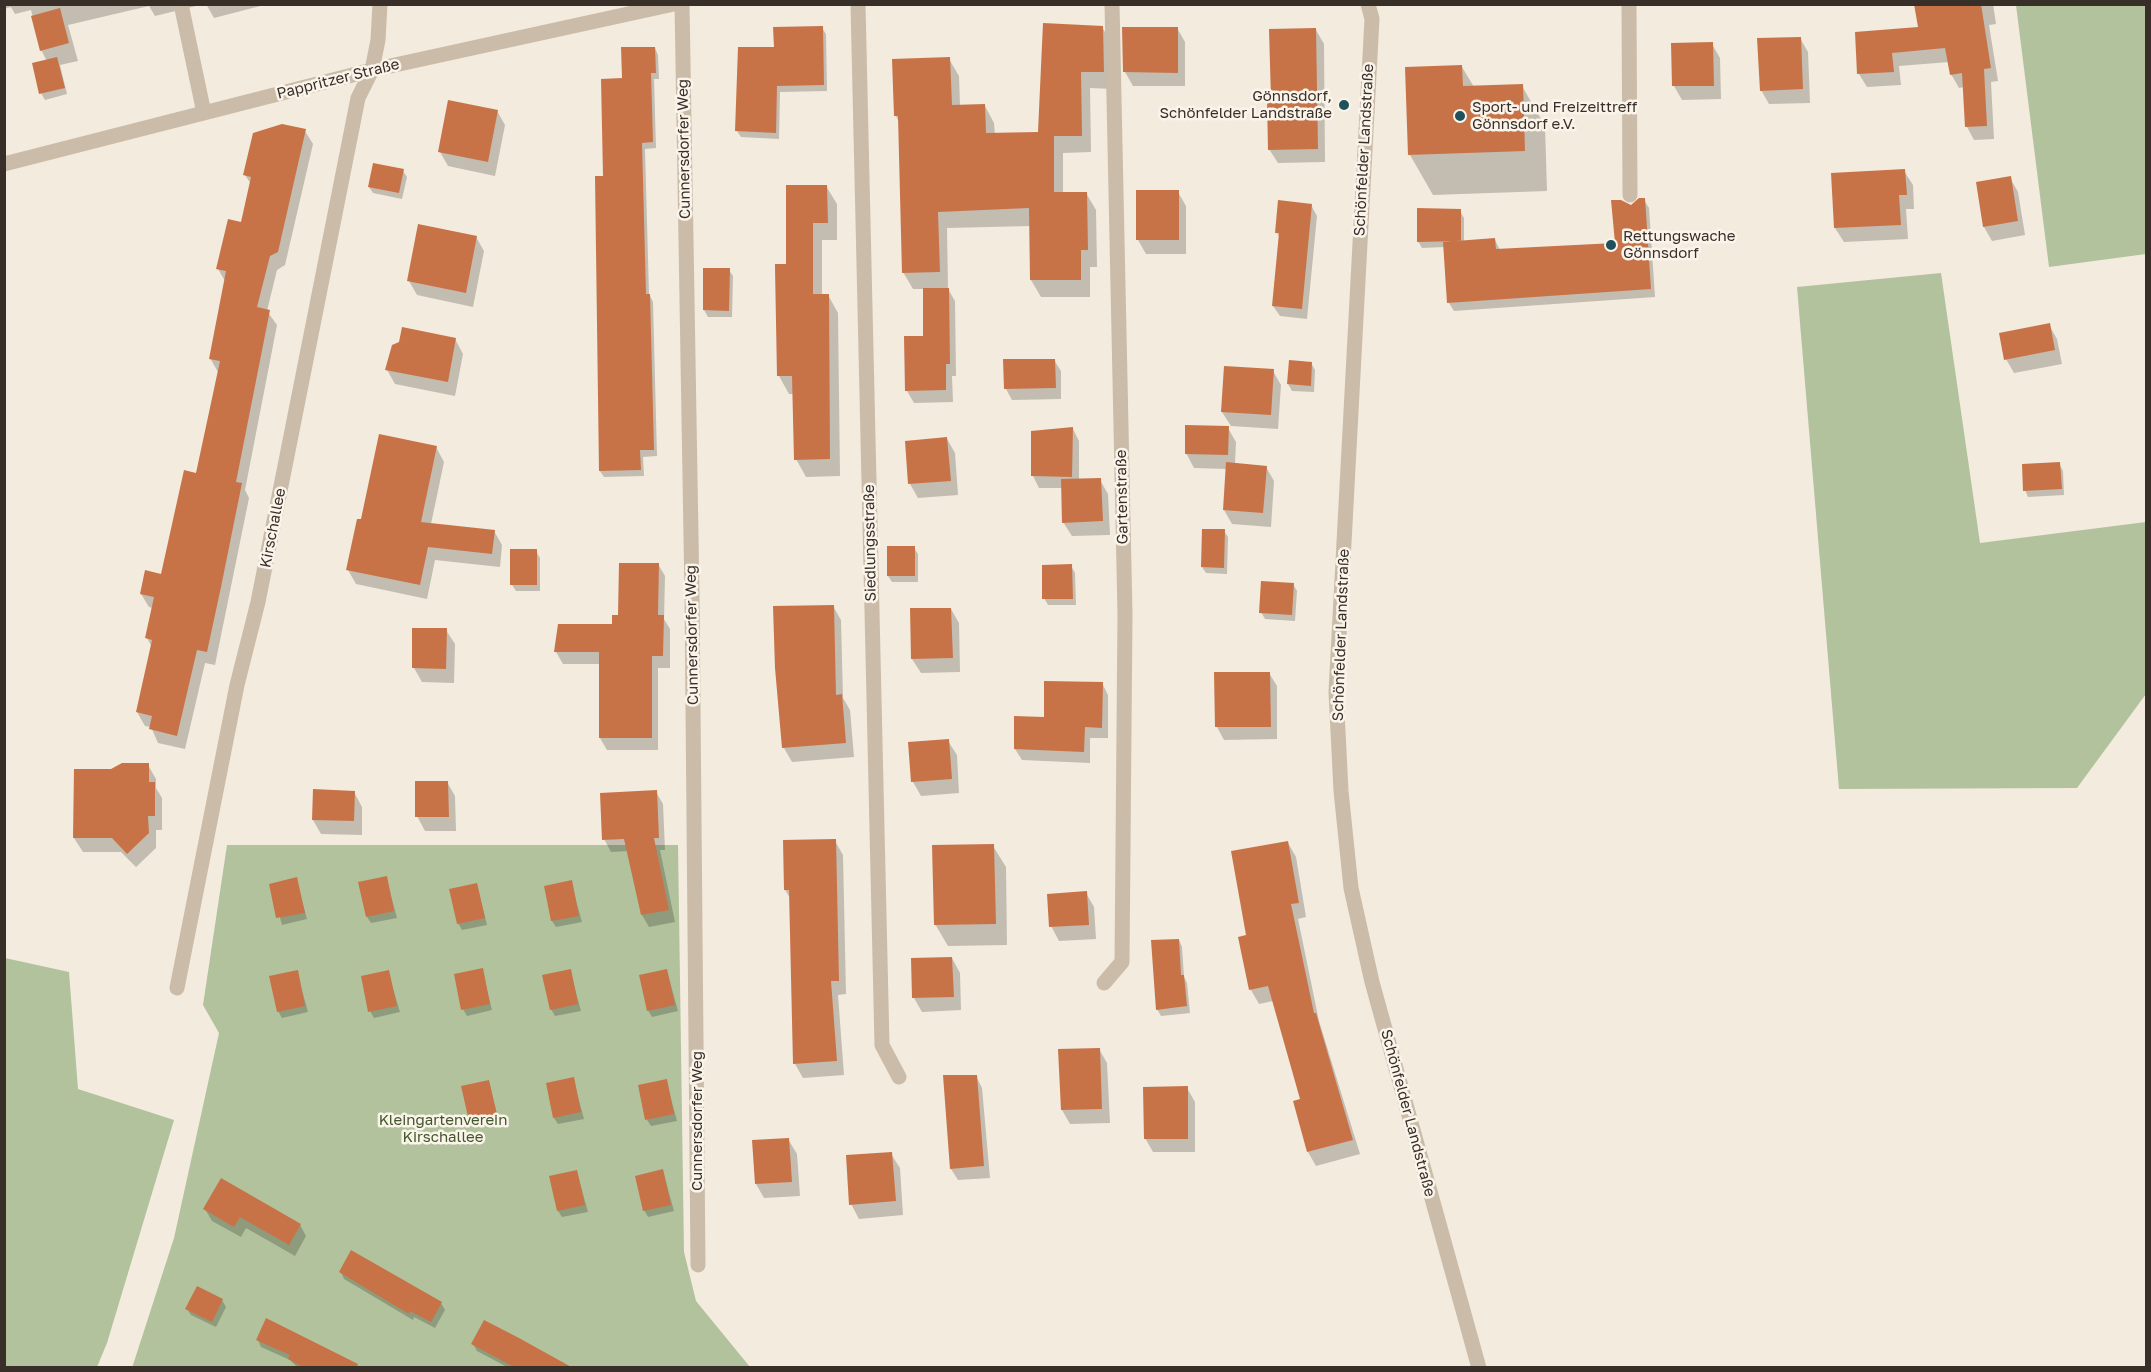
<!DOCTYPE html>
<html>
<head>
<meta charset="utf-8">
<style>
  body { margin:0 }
  #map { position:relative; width:2151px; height:1372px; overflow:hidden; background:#f3ebde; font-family:"Golos Text",sans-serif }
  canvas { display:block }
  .frame { position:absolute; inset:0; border:6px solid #382f29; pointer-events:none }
</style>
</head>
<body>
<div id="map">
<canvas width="2151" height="1372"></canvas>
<div class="frame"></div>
</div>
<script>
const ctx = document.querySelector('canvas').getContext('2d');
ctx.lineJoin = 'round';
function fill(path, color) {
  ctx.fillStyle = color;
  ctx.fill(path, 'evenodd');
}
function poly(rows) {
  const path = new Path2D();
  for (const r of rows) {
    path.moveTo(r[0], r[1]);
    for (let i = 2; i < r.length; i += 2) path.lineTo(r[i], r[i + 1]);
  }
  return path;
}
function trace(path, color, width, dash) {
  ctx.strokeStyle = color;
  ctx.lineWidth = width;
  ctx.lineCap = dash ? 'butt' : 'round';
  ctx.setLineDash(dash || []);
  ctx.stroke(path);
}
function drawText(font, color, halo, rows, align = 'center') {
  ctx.font = font + ' "Golos Text",sans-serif';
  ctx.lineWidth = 5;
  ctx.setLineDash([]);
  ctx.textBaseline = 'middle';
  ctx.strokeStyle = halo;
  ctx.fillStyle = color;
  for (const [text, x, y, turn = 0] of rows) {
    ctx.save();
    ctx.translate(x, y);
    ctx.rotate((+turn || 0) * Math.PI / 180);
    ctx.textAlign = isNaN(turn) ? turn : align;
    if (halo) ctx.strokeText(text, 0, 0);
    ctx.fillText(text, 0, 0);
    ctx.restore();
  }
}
const green = poly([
  [2016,5,2146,5,2146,254,2049,267],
  [1941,273,1980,543,2146,522,2146,694,2077,788,1839,789,1797,287],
  [227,845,678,845,684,1252,696,1301,750,1367,132,1368,174,1238,219,1033,203,1005],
  [5,958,69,972,78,1089,174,1120,107,1343,97,1367,5,1367]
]);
const shadow = poly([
  [4,4,204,4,155,16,149,6,68,25,78,61,60,65,67,94,45,100,41,93,47,61,41,50,31,10,15,14,11,7,4,9],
  [206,4,268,4,214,18],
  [1916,4,1993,4,1996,24,1989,25,1998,81,1991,82,1994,139,1974,140,1967,127,1964,87,1959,88,1951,74,1949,62,1899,66,1901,85,1867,87,1859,74,1856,33,1920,29],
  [1102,27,1112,44,1113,89,1090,88,1091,152,1063,153,1063,194,1086,193,1096,210,1097,267,1090,267,1090,297,1041,297,1031,280,1031,226,947,228,948,289,955,301,956,376,952,376,953,402,914,403,907,391,906,338,925,337,924,289,913,289,903,272,899,122,896,116,949,59,959,76,960,106,985,106,994,123,995,135,1040,134],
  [822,28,826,34,827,91,780,92,779,139,741,137,737,131,775,48],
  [1177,28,1185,42,1185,86,1133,86,1125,72],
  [1316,30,1324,44,1325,162,1278,163,1269,149,1273,101],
  [1800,38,1808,52,1810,103,1769,104,1761,90],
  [1712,44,1720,58,1721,99,1682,100,1674,86],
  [655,48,658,55,659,79,654,79,656,148,645,149,649,294,653,302,657,456,643,457,644,476,604,477,600,471,604,178,623,80],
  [1462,67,1474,87,1522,86,1545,126,1547,191,1433,195,1410,155],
  [497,111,505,125,495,176,448,166,440,152],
  [305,131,313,144,285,265,277,270,267,311,277,325,245,490,249,498,215,665,205,663,185,749,158,743,151,727,145,726,137,712,152,647,147,638,153,608,149,607,141,594,162,576,197,475,218,372,210,358,225,281,218,269,242,224,251,184,245,175],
  [403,171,407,177,402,199,373,193,369,187],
  [1904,171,1913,185,1914,209,1906,209,1908,239,1844,242,1835,228],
  [2010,178,2018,192,2025,235,1992,241,1984,227],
  [826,186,837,204,837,240,822,240,822,295,828,295,838,313,840,476,806,477,796,459,794,394,789,394,779,376,776,268,788,265],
  [1178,192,1186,206,1186,254,1146,254,1138,240],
  [1644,200,1649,208,1655,297,1454,311,1449,303,1445,247,1422,248,1418,241,1460,211,1464,218,1464,242,1495,240,1500,250,1617,245,1631,206],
  [1311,205,1317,216,1307,319,1280,316,1273,306,1280,238,1277,233],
  [476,237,484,251,473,307,417,295,409,281],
  [729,270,733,276,732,317,708,317,704,310],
  [2049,325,2057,339,2062,364,2014,373,2006,359],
  [455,339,463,354,455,396,395,384,387,370],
  [1054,360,1061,371,1061,399,1012,400,1006,389],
  [1311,363,1315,370,1314,392,1292,391,1288,384],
  [1273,371,1281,385,1278,429,1231,426,1222,412],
  [1228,428,1236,442,1235,464,1266,467,1274,481,1271,527,1232,524,1224,510,1227,469,1194,468,1186,453],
  [1073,429,1079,441,1079,480,1100,480,1108,494,1110,535,1072,536,1063,522,1062,488,1039,488,1033,476],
  [947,439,955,453,958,495,918,498,910,484],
  [436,447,444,462,431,524,494,531,502,545,500,567,435,560,427,599,356,584,348,570,362,521],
  [2059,464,2063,471,2064,495,2028,497,2025,490],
  [1224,531,1228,537,1227,574,1206,573,1202,567],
  [914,548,918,554,918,582,892,582,888,576],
  [536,551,540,558,540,591,516,591,512,585],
  [658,564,665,576,664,619,670,629,670,668,658,668,658,750,607,750,600,738,600,664,563,664,556,652,614,626],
  [1071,566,1075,573,1076,605,1048,605,1044,598],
  [1293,584,1297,591,1295,621,1265,619,1261,612],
  [833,606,841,620,843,698,850,710,854,757,792,762,784,748],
  [951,609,959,623,960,672,921,673,912,659],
  [446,630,455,644,454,683,422,682,414,668],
  [1269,673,1277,686,1277,739,1224,740,1217,727],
  [1102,683,1108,695,1108,738,1090,738,1090,763,1022,760,1015,749,1046,718],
  [948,741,957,755,959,793,921,796,913,782,910,744],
  [148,765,156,779,156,788,162,798,162,830,156,830,156,848,136,867,121,852,83,852,74,838,112,771],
  [447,782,455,796,456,831,425,831,417,816],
  [354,792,362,807,362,835,321,834,313,820],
  [656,792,663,804,665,850,660,850,675,922,649,927,642,915,629,851,611,852,604,839],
  [835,841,843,855,846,994,838,995,844,1075,803,1078,795,1064,790,898,785,890],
  [1288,843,1296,857,1306,917,1298,919,1319,1021,1360,1154,1316,1166,1308,1152,1295,1102,1302,1100,1273,1001,1259,1004,1251,990,1240,938,1248,936],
  [993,846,1006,867,1007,945,948,946,935,924],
  [386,877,397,918,371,923,367,917],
  [296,879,307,919,282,925,271,885],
  [571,882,582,922,556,927,552,921],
  [477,884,487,925,462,930,458,923],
  [1086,893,1094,907,1096,939,1059,941,1051,926],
  [1179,940,1182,947,1184,977,1187,983,1190,1013,1161,1016,1157,1009],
  [952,958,960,973,961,1010,922,1012,914,998],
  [482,970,492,1010,467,1016,463,1009],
  [570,970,581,1011,555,1016,551,1009],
  [667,971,678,1011,652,1017,648,1010],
  [297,972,308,1012,282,1018,278,1011],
  [388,972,400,1012,374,1018,370,1011],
  [1099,1049,1107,1063,1110,1123,1070,1124,1062,1110],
  [976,1076,982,1088,990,1178,958,1180,951,1169],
  [573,1078,584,1119,558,1124,554,1118],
  [666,1080,677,1121,651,1126,647,1120],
  [489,1082,499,1122,474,1127,470,1120],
  [1187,1088,1195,1102,1195,1152,1153,1152,1145,1138],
  [788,1139,797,1154,800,1196,764,1198,756,1184],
  [891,1154,900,1168,903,1215,859,1219,851,1204],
  [663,1171,674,1211,648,1217,644,1210],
  [577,1172,588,1212,562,1217,558,1211],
  [205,1209,300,1225,306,1236,295,1256,246,1228,241,1237,212,1221],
  [341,1272,441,1303,445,1310,435,1328,414,1317,413,1320,344,1279],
  [222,1300,226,1307,216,1327,191,1315,187,1309],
  [485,1322,573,1368,509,1368,477,1351,473,1344],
  [258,1340,357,1365,358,1368,298,1368,290,1360,261,1347]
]);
const building = poly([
  [1914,4,1981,4,1991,68,1984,69,1987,126,1965,127,1962,73,1950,75,1945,48,1892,53,1894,72,1857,74,1855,32,1918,27],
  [60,8,69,43,40,51,31,16],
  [1043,23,1103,26,1104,72,1081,72,1082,136,1054,136,1054,192,1087,192,1088,250,1081,250,1081,280,1030,280,1029,208,938,212,940,272,902,273,898,116,894,116,892,59,950,57,952,105,985,104,986,133,1038,132],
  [823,26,824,85,777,86,776,133,735,131,738,47,774,47,773,27],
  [1122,27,1178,27,1178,73,1123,72],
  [1316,28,1318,149,1268,150,1267,100,1271,100,1269,29],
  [1801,37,1803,89,1760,91,1757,38],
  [1713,42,1714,86,1672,86,1671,43],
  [621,47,655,47,656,73,651,73,653,142,642,143,646,294,650,294,654,450,640,450,641,470,599,471,595,176,603,176,601,79,622,78],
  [57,57,65,88,39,94,32,63],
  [1462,65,1463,86,1523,84,1525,151,1408,155,1405,67],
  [448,100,498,110,488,162,438,152],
  [282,124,306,129,278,252,270,256,257,307,270,310,236,482,242,483,221,587,207,652,197,650,177,736,149,729,152,716,136,712,152,640,145,638,154,597,140,594,145,570,161,574,184,470,196,473,220,361,209,359,226,271,216,269,228,219,241,222,251,177,243,175,253,133],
  [373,163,404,169,399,193,368,187],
  [1905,169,1907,195,1899,195,1901,225,1834,228,1831,173],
  [2011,176,2018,221,1983,227,1976,182],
  [786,185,827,185,828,223,813,223,813,294,829,294,830,459,794,460,792,376,777,376,775,268,775,264,786,264],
  [1136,190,1179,190,1179,240,1136,240],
  [1639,198,1645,198,1651,289,1447,303,1443,242,1495,238,1496,249,1615,243,1611,200,1621,200,1631,205],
  [1278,200,1312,204,1302,309,1272,306,1279,233,1275,233],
  [1417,208,1461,209,1461,241,1417,242],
  [418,224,477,236,466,293,407,281],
  [703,268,730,268,729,311,703,310],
  [923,288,949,288,950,364,946,364,946,390,905,391,904,336,923,336],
  [2050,323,2055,350,2004,360,1999,333],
  [402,327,456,338,448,382,385,370,392,345,399,342],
  [1003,359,1055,359,1056,388,1004,389],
  [1289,360,1312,362,1311,386,1287,384],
  [1224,366,1274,369,1271,415,1221,412],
  [1185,425,1229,426,1228,455,1185,454],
  [1073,427,1072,477,1031,476,1031,431],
  [379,434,437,446,421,522,495,530,492,554,428,547,420,585,346,570,357,519,361,519],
  [947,437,951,481,908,484,905,441],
  [1226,462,1267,466,1263,513,1223,510],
  [2060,462,2062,489,2023,491,2022,464],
  [1101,478,1103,521,1062,523,1061,479],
  [1202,529,1225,529,1224,568,1201,567],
  [887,546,915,546,915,576,887,576],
  [510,549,537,549,537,585,510,585],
  [619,563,659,563,658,615,664,615,663,656,652,656,652,738,599,738,599,652,554,652,558,624,612,624,612,615,618,615],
  [1072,564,1073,599,1042,599,1042,565],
  [1261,581,1294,583,1292,615,1259,613],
  [834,605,836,695,842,694,846,743,782,748,775,668,773,606],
  [910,608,951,608,953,658,911,659],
  [412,628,447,628,446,669,412,668],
  [1214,672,1270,672,1271,727,1215,727],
  [1044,681,1103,682,1102,728,1085,727,1084,752,1014,749,1014,716,1044,717],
  [949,739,952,779,911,782,908,742],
  [122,763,149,763,149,782,155,782,155,816,148,816,149,833,127,854,112,838,73,838,74,769,111,769],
  [415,781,448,781,449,817,415,817],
  [313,789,355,791,354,821,312,820],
  [657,790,659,838,654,838,669,910,641,915,624,839,602,840,600,793],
  [836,839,839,981,831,981,837,1061,793,1064,789,890,784,890,783,840],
  [1288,841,1299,903,1291,904,1314,1013,1316,1013,1353,1140,1307,1152,1293,1101,1300,1099,1268,986,1249,990,1238,937,1246,935,1231,851],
  [994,844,996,924,934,925,932,845],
  [387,876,394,911,366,917,358,882],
  [297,877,305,913,276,918,269,884],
  [572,880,579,916,551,921,544,886],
  [477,883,485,918,457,924,449,889],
  [1087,891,1089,925,1049,927,1047,894],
  [1179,939,1181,975,1184,975,1187,1006,1156,1010,1151,940],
  [952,957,954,997,912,998,911,958],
  [483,968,490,1004,461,1010,454,974],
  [571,969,578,1004,550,1010,542,975],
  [667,969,675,1005,647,1011,639,975],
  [298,970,305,1006,277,1012,269,976],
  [389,970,397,1006,368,1012,361,976],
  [1100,1048,1102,1109,1061,1110,1058,1049],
  [943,1075,977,1075,984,1166,950,1169],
  [574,1077,581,1112,553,1118,546,1083],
  [667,1079,674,1114,645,1120,638,1085],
  [489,1080,497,1115,469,1121,461,1086],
  [1188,1086,1188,1139,1144,1139,1143,1087],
  [789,1138,792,1182,755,1184,752,1140],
  [892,1152,896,1201,849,1205,846,1155],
  [663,1169,671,1205,643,1211,635,1176],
  [577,1170,585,1205,557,1211,549,1176],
  [221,1178,301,1224,289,1245,240,1217,234,1227,203,1209],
  [351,1250,442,1302,431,1322,410,1311,409,1314,339,1272],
  [197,1286,223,1299,212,1322,185,1309],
  [266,1318,358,1364,356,1368,305,1368,288,1359,290,1355,256,1340],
  [484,1320,519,1338,573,1368,516,1368,499,1359,471,1344]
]);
const minor = poly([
  [181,4,204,113],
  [682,4,692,595,698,1265],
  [858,4,882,1045,899,1077],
  [1368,4,1372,19,1336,692,1341,791,1351,888,1372,982,1479,1368],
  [1629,4,1630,195],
  [4,164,372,70,674,4],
  [1104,983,1122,962,1125,614,1112,4],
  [177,988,237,685,258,602,358,98,372,70,378,40,380,4]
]);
const markers = [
  [1344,105,6,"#1e515b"],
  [1460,116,6,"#1e515b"],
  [1611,245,6,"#1e515b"]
];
const streetNames = [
  ["Pappritzer Straße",338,79,-14],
  ["Cunnersdorfer Weg",684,149,-91],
  ["Schönfelder Landstraße",1364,150,-87],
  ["Gartenstraße",1122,497,-91],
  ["Kirschallee",273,528,-79],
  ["Siedlungsstraße",870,543,-91],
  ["Cunnersdorfer Weg",692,635,-91],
  ["Schönfelder Landstraße",1341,635,-88],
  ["Schönfelder Landstraße",1408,1113,75],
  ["Cunnersdorfer Weg",697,1121,-90]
];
const poiNames = [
  ["Gönnsdorf,",1332,96,"right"],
  ["Schönfelder Landstraße",1332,113,"right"],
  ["Sport- und Freizeittreff",1472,107],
  ["Gönnsdorf e.V.",1472,124],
  ["Rettungswache",1623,236],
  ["Gönnsdorf",1623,253]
];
const parkNames = [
  ["Kleingartenverein",443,1120],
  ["Kirschallee",443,1137]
];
fill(green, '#b2c29d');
fill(shadow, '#0003');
fill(building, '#c77347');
trace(minor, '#cbbca9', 15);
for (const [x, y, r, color] of markers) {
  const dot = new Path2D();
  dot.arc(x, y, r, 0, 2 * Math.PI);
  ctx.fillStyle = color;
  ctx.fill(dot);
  trace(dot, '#faf4ea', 2);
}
drawText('15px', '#382f29', '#faf4ea', streetNames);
drawText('15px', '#382f29', '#faf4ea', poiNames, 'left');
drawText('15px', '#43572c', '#faf4ea', parkNames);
</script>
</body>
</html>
